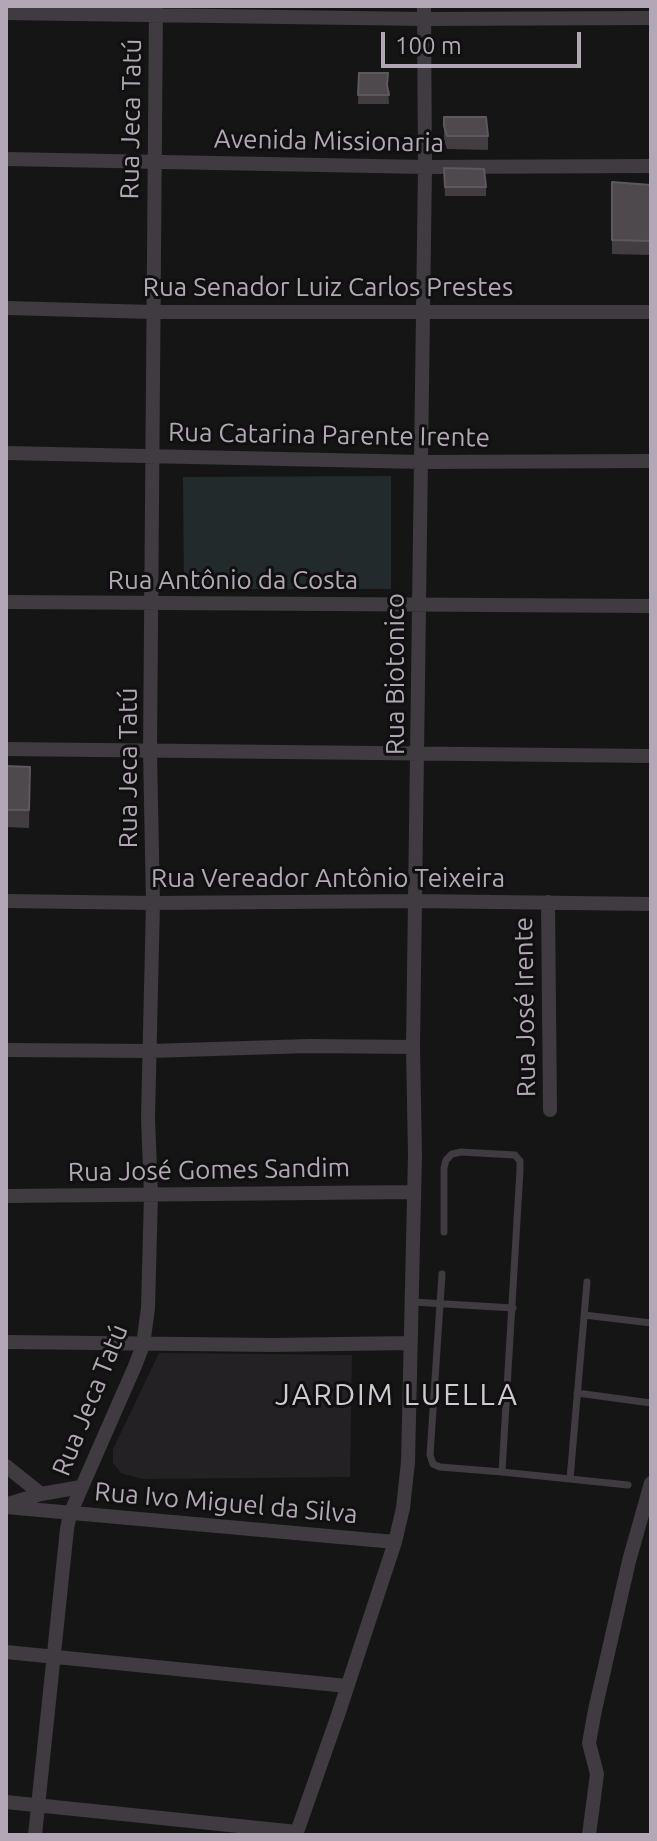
<!DOCTYPE html>
<html>
<head>
<meta charset="utf-8">
<style>
  body { margin:0 }
  #map { position:relative; width:657px; height:1841px; overflow:hidden; background:#161516; font-family:Ubuntu,sans-serif }
  canvas { display:block }
  .frame { position:absolute; inset:0; border:8px solid #b2a8b5; pointer-events:none }
  .scale { position:absolute; left:381px; top:32px; width:200px; height:36px; box-sizing:border-box; border:4px solid #b2a8b5; border-top:0; padding-left:10px; font-size:24px; line-height:28px; white-space:nowrap; color:#b2a8b5; -webkit-text-stroke:6px #111011; paint-order:stroke }
</style>
</head>
<body>
<div id="map">
<canvas width="657" height="1841"></canvas>
<div class="frame"></div>
<div class="scale">100 m</div>
</div>
<script>
const ctx = document.querySelector('canvas').getContext('2d');
ctx.lineJoin = 'round';
function fill(path, color) {
  ctx.fillStyle = color;
  ctx.fill(path, 'evenodd');
}
function poly(rows) {
  const path = new Path2D();
  for (const r of rows) {
    path.moveTo(r[0], r[1]);
    for (let i = 2; i < r.length; i += 2) path.lineTo(r[i], r[i + 1]);
  }
  return path;
}
function trace(path, color, width, dash) {
  ctx.strokeStyle = color;
  ctx.lineWidth = width;
  ctx.lineCap = dash ? 'butt' : 'round';
  ctx.setLineDash(dash || []);
  ctx.stroke(path);
}
function drawText(font, color, halo, rows, align = 'center') {
  ctx.font = font + ' Ubuntu,sans-serif';
  ctx.lineWidth = 6;
  ctx.setLineDash([]);
  ctx.textBaseline = 'middle';
  ctx.strokeStyle = halo;
  ctx.fillStyle = color;
  for (const [text, x, y, turn = 0] of rows) {
    ctx.save();
    ctx.translate(x, y);
    ctx.rotate((+turn || 0) * Math.PI / 180);
    ctx.textAlign = isNaN(turn) ? turn : align;
    if (halo) ctx.strokeText(text, 0, 0);
    ctx.fillText(text, 0, 0);
    ctx.restore();
  }
}
const built = poly([
  [159,1353,352,1355,350,1477,142,1479,121,1473,113,1463,113,1449]
]);
const green = poly([
  [391,476,391,589,184,589,183,477]
]);
const service = poly([
  [442,1274,430,1455,433,1464,440,1467,502,1472,520,1170,520,1161,515,1155,461,1152,452,1154,446,1160,444,1168,444,1232],
  [413,1302,513,1308],
  [584,1315,651,1323],
  [577,1393,651,1403],
  [502,1472,628,1485],
  [570,1479,587,1282]
]);
const minor = poly([
  [6,13,424,19,651,18],
  [6,159,425,167,651,166],
  [6,308,154,312,651,312],
  [6,453,422,462,651,461],
  [6,602,651,606],
  [6,749,651,756],
  [6,901,153,903,415,901,651,904],
  [548,902,550,1110],
  [6,1050,150,1051,309,1046,413,1047],
  [6,1196,413,1192],
  [6,1342,273,1345,410,1343],
  [6,1466,41,1494],
  [8,1504,41,1494,81,1487],
  [6,1507,395,1542],
  [6,1652,347,1686],
  [6,1802,297,1832],
  [35,1835,67,1529,70,1514,135,1366,143,1345,148,1308,151,1195,148,1118,153,903,150,752,156,6],
  [296,1835,338,1715,395,1542,403,1508,408,1462,415,1155,413,1047,425,167,424,6],
  [589,1835,597,1774,589,1743,595,1710,629,1561,651,1483]
]);
const wall = poly([
  [359,73,388,88,389,104,358,104],
  [444,117,488,136,488,150,447,149,444,140],
  [444,168,486,187,486,196,445,196],
  [612,182,651,185,650,255,612,254],
  [6,766,30,767,29,828,6,827]
]);
const building = poly([
  [359,73,388,73,387,85,389,95,358,95,359,73],
  [444,117,486,117,488,136,447,136,444,126,444,117],
  [444,168,484,169,486,187,445,187,444,168],
  [612,182,651,185,650,241,612,240,612,182],
  [6,766,30,767,29,810,6,810,6,766]
]);
const streetNames = [
  ["Rua Jeca Tatú",131,119,-89],
  ["Avenida Missionaria",329,141,1],
  ["Rua Senador Luiz Carlos Prestes",328,287],
  ["Rua Catarina Parente Irente",329,435,1],
  ["Rua Antônio da Costa",233,580],
  ["Rua Biotonico",395,674,-90],
  ["Rua Jeca Tatú",128,768,-90],
  ["Rua Vereador Antônio Teixeira",328,878],
  ["Rua José Irente",525,1007,-91],
  ["Rua José Gomes Sandim",209,1170,-1],
  ["Rua Jeca Tatú",90,1400,-68],
  ["Rua Ivo Miguel da Silva",226,1503,5]
];
const quarterNames = [
  ["JARDIM LUELLA",397,1395]
];
fill(built, '#232123');
fill(green, '#232a2b');
trace(service, '#3f3b40', 7);
trace(minor, '#3f3b40', 14);
fill(wall, '#413d41');
fill(building, '#4d494d');
trace(building, '#5d585e', 2);
drawText('26px', '#b2a8b5', '#111011', streetNames);
ctx.letterSpacing = '2px';
drawText('30px', '#d0c9d2', '#111011', quarterNames);
ctx.letterSpacing = '0px';
</script>
</body>
</html>
